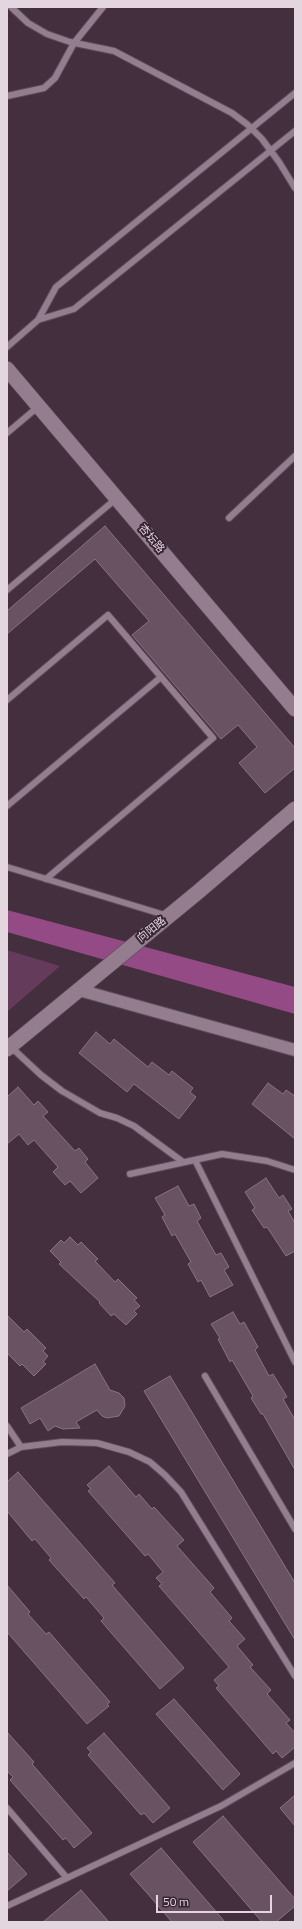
<!DOCTYPE html>
<html>
<head>
<meta charset="utf-8">
<style>
  body { margin:0 }
  #map { position:relative; width:302px; height:1929px; overflow:hidden; background:#432f3e; font-family:"Titillium Web",sans-serif }
  canvas { display:block }
  .frame { position:absolute; inset:0; border:8px solid #e3d6df; pointer-events:none }
  .scale { position:absolute; left:156px; top:1895px; width:116px; height:18px; box-sizing:border-box; border:2px solid #e3d6df; border-top:0; padding-left:5px; font-size:12px; line-height:14px; white-space:nowrap; color:#e3d6df; -webkit-text-stroke:3px #382534; paint-order:stroke }
</style>
</head>
<body>
<div id="map">
<canvas width="302" height="1929"></canvas>
<div class="frame"></div>
<div class="scale">50 m</div>
</div>
<script>
const ctx = document.querySelector('canvas').getContext('2d');
ctx.lineJoin = 'round';
function fill(path, color) {
  ctx.fillStyle = color;
  ctx.fill(path, 'evenodd');
}
function poly(rows) {
  const path = new Path2D();
  for (const r of rows) {
    path.moveTo(r[0], r[1]);
    for (let i = 2; i < r.length; i += 2) path.lineTo(r[i], r[i + 1]);
  }
  return path;
}
function trace(path, color, width, dash) {
  ctx.strokeStyle = color;
  ctx.lineWidth = width;
  ctx.lineCap = dash ? 'butt' : 'round';
  ctx.setLineDash(dash || []);
  ctx.stroke(path);
}
function drawText(font, color, halo, rows, align = 'center') {
  ctx.font = font + ' "Titillium Web","Noto Sans SC",sans-serif';
  ctx.lineWidth = 4;
  ctx.setLineDash([]);
  ctx.textBaseline = 'middle';
  ctx.strokeStyle = halo;
  ctx.fillStyle = color;
  for (const [text, x, y, turn = 0] of rows) {
    ctx.save();
    ctx.translate(x, y);
    ctx.rotate((+turn || 0) * Math.PI / 180);
    ctx.textAlign = isNaN(turn) ? turn : align;
    if (halo) ctx.strokeText(text, 0, 0);
    ctx.fillText(text, 0, 0);
    ctx.restore();
  }
}
const green = poly([
  [7,950,60,966,7,1012]
]);
const water = poly([
  [7,910,295,987,295,1014,7,932]
]);
const building = poly([
  [105,526,295,748,295,768,265,793,239,763,257,747,238,725,221,739,132,635,149,621,95,559,7,634,7,611,105,526],
  [96,1032,110,1044,114,1039,148,1067,152,1062,169,1075,172,1071,193,1088,190,1092,196,1097,179,1119,134,1084,127,1092,79,1053,96,1032],
  [268,1083,283,1094,286,1090,295,1096,295,1139,252,1104,268,1083],
  [18,1087,34,1105,38,1101,48,1112,43,1116,75,1151,79,1148,88,1159,85,1162,98,1178,81,1193,70,1181,65,1185,53,1172,58,1167,34,1140,28,1145,19,1134,7,1144,7,1097,18,1087],
  [266,1178,279,1198,283,1195,292,1209,288,1211,295,1223,295,1251,286,1256,267,1227,264,1228,252,1210,255,1208,245,1192,266,1178],
  [178,1186,189,1206,194,1204,201,1218,197,1221,216,1255,221,1253,229,1267,224,1270,233,1285,210,1297,201,1280,198,1282,188,1264,191,1262,175,1234,172,1236,162,1217,165,1215,155,1198,178,1186],
  [70,1237,78,1245,81,1242,98,1259,95,1261,115,1282,118,1279,137,1298,134,1300,140,1306,134,1311,137,1314,126,1325,114,1314,111,1316,99,1303,100,1302,59,1264,61,1262,50,1251,61,1240,64,1243,70,1237],
  [233,1312,240,1324,244,1322,258,1347,255,1350,269,1376,273,1374,287,1397,283,1399,295,1420,295,1470,263,1414,261,1414,251,1398,253,1396,232,1360,230,1362,218,1339,220,1338,211,1324,233,1312],
  [7,1315,24,1332,27,1329,46,1348,43,1351,48,1356,43,1362,46,1364,34,1376,22,1364,20,1366,7,1353,7,1315],
  [95,1364,110,1390,119,1393,124,1398,125,1406,119,1416,107,1418,102,1416,97,1410,76,1422,80,1428,63,1429,55,1426,48,1431,40,1418,30,1424,21,1408,95,1364],
  [170,1376,295,1583,295,1640,144,1391,170,1376],
  [109,1466,136,1497,139,1494,152,1509,154,1507,184,1540,177,1546,214,1588,210,1592,232,1618,229,1621,245,1639,237,1646,253,1665,250,1667,271,1690,267,1694,290,1720,286,1723,295,1733,295,1747,282,1758,276,1751,273,1754,216,1688,219,1686,214,1680,229,1667,159,1586,162,1584,156,1578,163,1572,148,1554,145,1556,88,1491,91,1489,87,1485,109,1466],
  [18,1472,115,1583,112,1585,184,1668,160,1689,101,1621,104,1618,86,1597,84,1599,49,1560,51,1558,35,1539,32,1541,7,1511,7,1482,18,1472],
  [7,1585,30,1612,28,1614,46,1634,49,1632,110,1702,107,1704,109,1706,87,1724,7,1632,7,1585],
  [174,1699,240,1774,223,1790,156,1714,174,1699],
  [7,1732,34,1762,32,1764,92,1833,74,1848,66,1838,63,1840,10,1780,13,1777,7,1771,7,1732],
  [104,1733,170,1808,153,1823,144,1813,141,1815,88,1755,91,1752,87,1748,104,1733],
  [295,1795,295,1826,280,1808,295,1795],
  [223,1816,295,1899,295,1906,276,1922,262,1922,193,1842,223,1816],
  [161,1848,225,1922,172,1922,147,1893,130,1874,161,1848],
  [7,1852,27,1874,7,1891,7,1852],
  [81,1890,109,1922,43,1922,81,1890]
]);
const service = poly([
  [11,7,28,23,47,34,70,42,114,51,232,113,248,125,262,139,279,162,295,188],
  [7,96,44,88,55,78,74,43,103,7],
  [38,320,56,287,295,93],
  [7,347,38,320,74,309,295,131],
  [7,433,39,406],
  [229,518,295,456],
  [7,590,117,498],
  [7,700,108,615,213,738,46,879],
  [7,806,161,677],
  [7,867,168,916],
  [11,1047,41,1075,62,1091,100,1113,117,1118,134,1126,183,1162],
  [195,1160,295,1362],
  [130,1174,222,1154,267,1161,295,1170],
  [205,1376,295,1529],
  [7,1426,21,1447],
  [7,1454,21,1447,62,1442,97,1443,129,1452,150,1462,165,1475,181,1492,295,1676],
  [7,1808,67,1878],
  [7,1906,221,1806,295,1763]
]);
const minor = poly([
  [79,990,295,1050]
]);
const tertiary = poly([
  [7,369,295,709],
  [7,1049,198,892,295,809]
]);
const streetNames = [
  ["杏坛路",151,539,50],
  ["向阳路",152,930,-39]
];
fill(green, '#653b5b');
fill(water, '#944b85');
fill(building, '#695363');
trace(building, '#897283', 1);
trace(service, '#5d4c59', 8);
trace(minor, '#5d4c59', 14);
trace(tertiary, '#5d4c59', 16);
trace(service, '#947d8e', 6);
trace(minor, '#947d8e', 12);
trace(tertiary, '#947d8e', 15);
drawText('11px', '#e3d6df', '#382534', streetNames);
</script>
</body>
</html>
